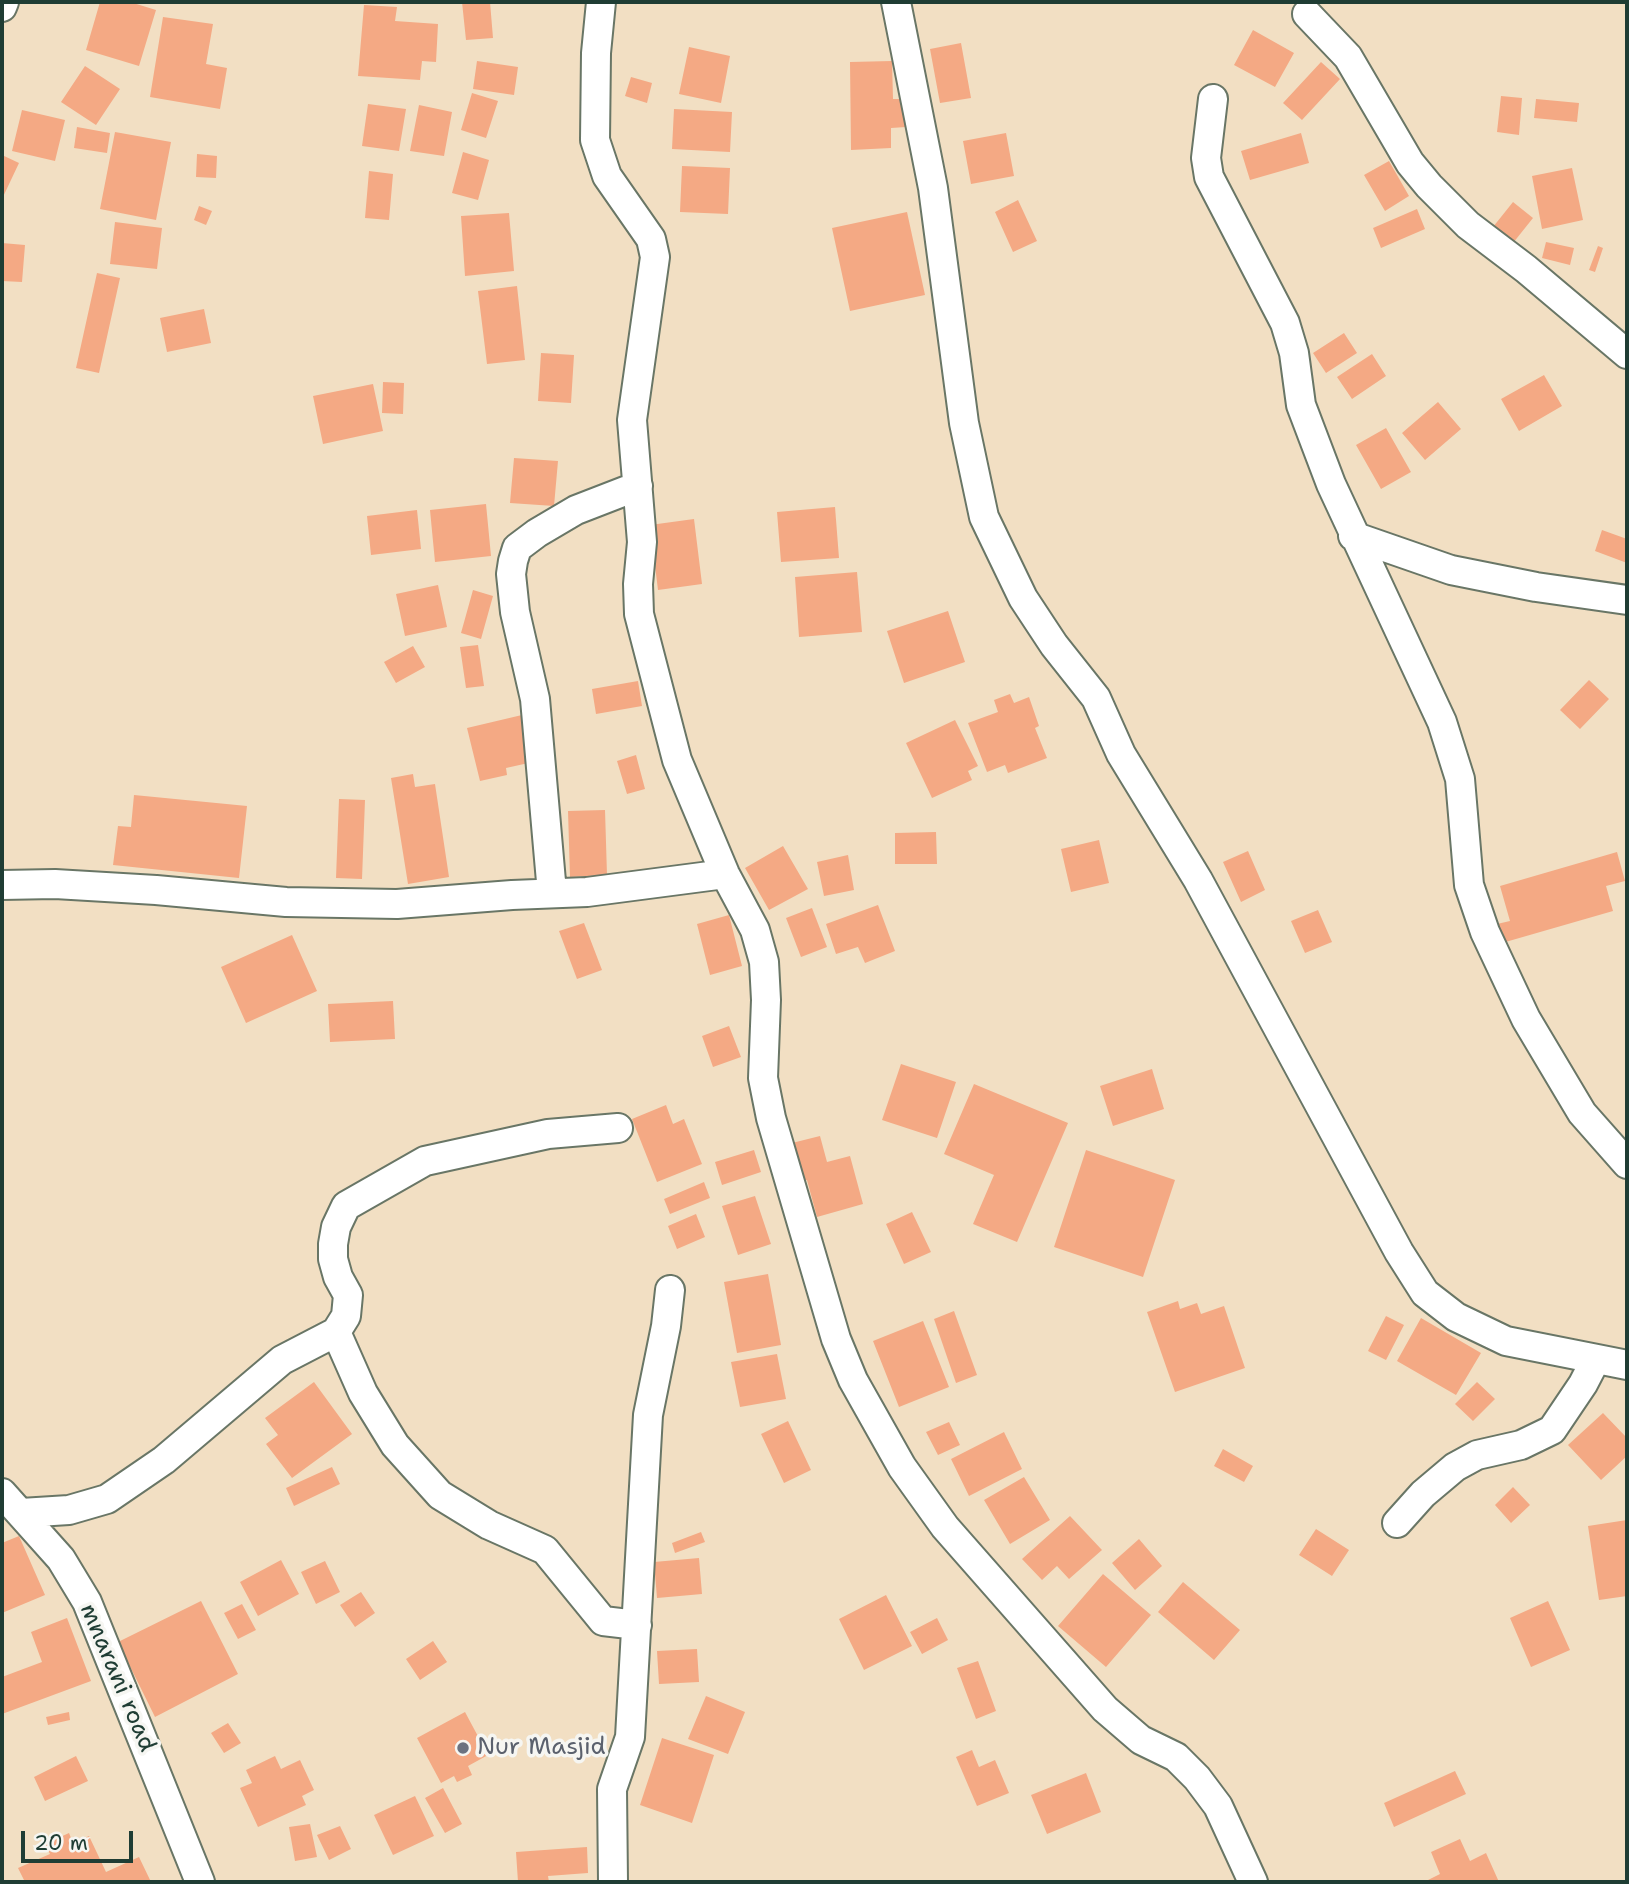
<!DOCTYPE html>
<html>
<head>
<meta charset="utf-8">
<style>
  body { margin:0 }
  #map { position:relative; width:1629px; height:1884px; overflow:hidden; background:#f2dfc3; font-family:"Shantell Sans",sans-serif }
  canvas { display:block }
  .frame { position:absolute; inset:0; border:4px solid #1f3d34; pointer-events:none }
  .scale { position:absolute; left:21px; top:1831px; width:112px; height:32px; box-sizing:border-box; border:4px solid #1f3d34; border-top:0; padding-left:9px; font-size:21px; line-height:24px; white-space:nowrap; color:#1f3d34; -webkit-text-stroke:5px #f6f6f2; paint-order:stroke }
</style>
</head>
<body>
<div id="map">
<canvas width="1629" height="1884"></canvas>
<div class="frame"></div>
<div class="scale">20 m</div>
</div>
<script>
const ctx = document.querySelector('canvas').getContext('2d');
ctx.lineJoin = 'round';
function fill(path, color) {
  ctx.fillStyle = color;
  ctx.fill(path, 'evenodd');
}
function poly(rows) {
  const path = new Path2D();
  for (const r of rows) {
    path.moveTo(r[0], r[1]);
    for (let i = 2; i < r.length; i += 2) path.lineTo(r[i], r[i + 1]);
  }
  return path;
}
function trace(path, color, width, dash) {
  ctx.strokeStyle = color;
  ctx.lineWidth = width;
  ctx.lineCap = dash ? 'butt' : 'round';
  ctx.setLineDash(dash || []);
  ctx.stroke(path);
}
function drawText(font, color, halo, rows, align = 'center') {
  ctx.font = font + ' "Shantell Sans",sans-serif';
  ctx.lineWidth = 7;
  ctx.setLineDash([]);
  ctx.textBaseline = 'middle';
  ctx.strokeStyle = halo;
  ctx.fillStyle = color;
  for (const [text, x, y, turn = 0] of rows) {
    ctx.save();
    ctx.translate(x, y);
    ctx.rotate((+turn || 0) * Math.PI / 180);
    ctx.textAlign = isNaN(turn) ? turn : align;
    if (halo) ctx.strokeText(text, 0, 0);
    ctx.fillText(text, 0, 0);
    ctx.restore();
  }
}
const building = poly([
  [100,2,130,2,156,10,139,66,86,50],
  [462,2,490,2,493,38,466,40],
  [364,5,397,7,395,21,438,24,436,62,422,61,420,80,358,76],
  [163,17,213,24,206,64,227,68,220,109,150,97],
  [1253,30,1294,53,1275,87,1234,65],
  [961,43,971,98,940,103,930,49],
  [689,47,730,56,721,103,679,94],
  [477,61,518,67,514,95,473,89],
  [892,61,893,99,906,99,906,127,891,128,891,148,851,150,850,62],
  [1321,62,1340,79,1302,120,1283,103],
  [85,66,120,89,96,125,61,102],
  [631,77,652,83,647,103,625,96],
  [472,93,498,101,486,138,461,130],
  [1501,96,1522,98,1519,135,1497,132],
  [1536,99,1579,103,1577,122,1534,118],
  [368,104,406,109,399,151,362,146],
  [419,105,452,112,444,156,410,151],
  [674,109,732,112,730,152,672,149],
  [22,110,65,120,55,161,12,151],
  [77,127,110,133,107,153,74,148],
  [115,132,171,142,156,220,100,209],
  [1006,133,1014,176,971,184,963,141],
  [1301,133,1309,163,1250,180,1241,151],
  [463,152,489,160,478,200,452,193],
  [197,154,217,156,216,178,196,177],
  [2,155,19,163,2,199],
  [1389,161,1409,196,1385,211,1364,175],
  [682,166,730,168,728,214,680,212],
  [1572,168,1583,220,1542,229,1532,176],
  [369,171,393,174,389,220,365,218],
  [1018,200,1037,241,1013,252,995,212],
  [1513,202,1533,218,1513,243,1493,227],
  [199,206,212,211,206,225,194,220],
  [1417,209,1425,229,1381,248,1373,228],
  [907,212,925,295,850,311,832,228],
  [509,213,514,271,465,276,461,216],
  [115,222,162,228,157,269,110,264],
  [1546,242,1574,248,1570,265,1542,258],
  [2,243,25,245,22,282,2,281],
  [1598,246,1603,248,1595,272,1589,270],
  [97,273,120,278,99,373,76,368],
  [517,286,525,360,487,364,478,291],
  [204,309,211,343,167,352,160,318],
  [1344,333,1357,353,1326,373,1313,353],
  [541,353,574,355,571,403,538,401],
  [1372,354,1386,376,1352,399,1337,377],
  [1544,375,1562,406,1519,431,1501,399],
  [383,382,404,383,403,414,382,413],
  [373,384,383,431,323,444,313,396],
  [1438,402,1461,429,1425,460,1402,433],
  [1386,428,1411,472,1381,489,1356,445],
  [514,458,558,461,554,506,510,503],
  [486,504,491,556,435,562,430,510],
  [835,507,839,558,781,562,777,512],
  [417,510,421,549,371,555,367,516],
  [694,519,702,584,658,590,650,525],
  [1602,530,1627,539,1627,563,1595,551],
  [857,572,862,632,799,637,795,577],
  [438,585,447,627,405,636,396,594],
  [473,590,493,596,481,639,461,633],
  [948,611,965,662,904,683,887,631],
  [478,645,484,686,466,688,460,647],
  [413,646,425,667,396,683,384,662],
  [1589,680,1609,699,1580,729,1560,710],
  [638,681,642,706,596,714,592,689],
  [1010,694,1014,703,1029,697,1039,726,1035,728,1047,758,1008,773,1005,765,987,772,968,723,998,712,994,700],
  [522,715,533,762,506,768,507,775,480,781,467,728],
  [955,720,978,766,968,771,972,780,932,798,906,743],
  [636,755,645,789,627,794,617,761],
  [413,774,415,787,435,784,449,877,408,884,391,778],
  [134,795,247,806,239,878,113,865,118,826,131,827],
  [339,799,365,800,362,879,336,878],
  [605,810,607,875,570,877,568,811],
  [936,832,937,864,895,864,895,833],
  [1099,840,1109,883,1071,892,1061,849],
  [783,846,808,889,769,910,745,868],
  [1248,851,1265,890,1241,902,1223,862],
  [1617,852,1625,881,1606,886,1613,911,1502,943,1497,924,1510,921,1500,886],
  [848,855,854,890,824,896,817,862],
  [878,905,895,951,865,963,858,947,836,954,826,924],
  [812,908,827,947,801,957,786,918],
  [1318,910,1332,942,1305,953,1291,921],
  [729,915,742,966,710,975,697,924],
  [584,923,602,970,577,979,559,931],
  [292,935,317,991,246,1023,221,967],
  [393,1001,395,1039,330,1042,328,1004],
  [729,1026,741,1057,713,1067,702,1036],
  [901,1064,956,1082,937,1138,882,1120],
  [1152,1069,1164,1109,1113,1126,1100,1086],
  [974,1084,1068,1123,1017,1242,973,1224,994,1175,944,1154],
  [666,1105,673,1124,684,1119,702,1164,657,1182,632,1119],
  [820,1136,827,1162,850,1156,863,1204,817,1217,807,1180,799,1182,788,1144],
  [754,1150,761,1172,722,1185,715,1162],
  [1086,1150,1175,1180,1143,1277,1054,1247],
  [704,1182,710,1198,670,1214,664,1199],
  [755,1196,771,1244,738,1255,722,1206],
  [912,1212,931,1252,904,1264,886,1224],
  [696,1214,705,1237,677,1249,668,1226],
  [768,1274,781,1345,737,1353,724,1282],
  [1178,1301,1180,1309,1197,1303,1201,1314,1224,1306,1245,1368,1175,1392,1147,1312],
  [954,1311,977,1375,956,1383,934,1319],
  [1386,1316,1404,1325,1386,1360,1368,1351],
  [1421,1318,1481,1353,1456,1395,1397,1361],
  [923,1321,949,1387,899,1407,873,1341],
  [777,1354,786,1399,740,1407,731,1362],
  [314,1382,352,1434,292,1478,266,1444,278,1435,265,1418],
  [1477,1382,1495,1399,1473,1421,1455,1404],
  [1603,1413,1627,1438,1627,1456,1601,1480,1568,1445],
  [788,1421,811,1470,784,1483,761,1434],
  [949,1422,960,1445,938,1455,926,1432],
  [1004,1432,1022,1469,969,1496,951,1459],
  [1223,1449,1253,1466,1244,1482,1214,1466],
  [332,1467,340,1484,294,1506,286,1488],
  [1024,1477,1050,1520,1010,1544,984,1500],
  [1513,1487,1530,1505,1511,1523,1495,1505],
  [1070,1516,1102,1550,1069,1579,1057,1566,1042,1580,1022,1559],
  [1627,1520,1627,1596,1599,1600,1588,1526],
  [1316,1529,1349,1550,1332,1576,1299,1555],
  [701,1532,705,1542,675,1553,672,1543],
  [19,1536,45,1595,2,1613,2,1543],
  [1139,1539,1162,1566,1135,1590,1112,1563],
  [699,1558,702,1594,657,1598,654,1562],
  [281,1560,299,1594,258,1616,240,1582],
  [325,1561,340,1592,316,1604,301,1572],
  [1103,1574,1151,1615,1106,1667,1058,1626],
  [1183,1582,1240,1630,1214,1660,1158,1612],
  [361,1592,375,1613,355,1627,340,1605],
  [886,1595,912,1646,864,1670,839,1619],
  [201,1601,238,1674,155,1717,118,1642],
  [1548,1601,1570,1650,1531,1667,1510,1618],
  [242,1604,256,1630,238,1639,224,1613],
  [67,1618,91,1681,2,1714,2,1677,42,1662,31,1632],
  [937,1618,948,1640,922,1654,910,1632],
  [433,1641,447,1662,420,1680,406,1659],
  [697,1649,699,1682,659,1684,657,1651],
  [978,1661,996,1711,976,1719,957,1668],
  [706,1696,745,1712,728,1754,688,1739],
  [69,1712,70,1720,48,1725,46,1717],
  [465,1712,488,1755,468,1766,472,1775,457,1782,454,1776,441,1783,417,1738],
  [228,1723,241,1743,224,1753,211,1733],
  [662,1738,714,1755,692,1823,640,1805],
  [972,1750,979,1767,995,1760,1009,1793,977,1806,956,1757],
  [76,1756,88,1781,45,1801,34,1777],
  [275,1756,281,1769,300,1760,314,1790,302,1796,306,1805,258,1827,240,1788,252,1783,246,1770],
  [1455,1771,1466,1794,1394,1827,1384,1803],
  [1086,1773,1101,1812,1047,1834,1031,1795],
  [443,1788,462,1824,445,1833,425,1798],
  [415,1796,434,1836,393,1855,374,1815],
  [310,1824,317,1857,295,1861,289,1827],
  [340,1826,351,1849,329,1860,317,1835],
  [69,1833,73,1843,89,1836,106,1872,139,1857,151,1882,25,1882,18,1868,50,1854,45,1844],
  [1460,1839,1470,1861,1486,1853,1499,1882,1429,1882,1428,1880,1440,1874,1431,1852],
  [587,1847,588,1873,548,1876,549,1882,518,1882,516,1852]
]);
const minor = poly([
  [601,2,596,53,595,140,607,176,651,239,655,257,632,420,642,542,638,584,639,614,677,760,725,874,755,930,764,962,766,1000,763,1078,771,1118,836,1339,853,1380,902,1467,945,1527,1105,1709,1141,1740,1176,1757,1197,1778,1218,1806,1253,1882],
  [896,2,933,188,964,423,984,517,1023,598,1054,645,1096,698,1121,754,1198,880,1399,1252,1425,1293,1456,1317,1506,1341,1627,1365],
  [2,7,4,2],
  [1307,14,1348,57,1410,163,1429,186,1468,225,1526,269,1627,354],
  [1213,99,1206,158,1209,177,1285,323,1294,353,1301,405,1331,484,1442,722,1460,779,1469,885,1485,932,1526,1019,1582,1113,1627,1164],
  [1353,536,1451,570,1536,587,1627,600],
  [2,885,55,884,156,890,286,902,397,904,512,895,587,892,725,874],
  [552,893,535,699,515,612,511,574,513,561,517,548,537,533,576,510,638,486],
  [336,1332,363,1393,395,1445,440,1495,489,1525,545,1550,603,1621,637,1625],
  [2,1493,61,1559,87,1602,200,1882],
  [21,1513,69,1510,107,1499,164,1460,282,1360,336,1332,346,1316,348,1295,338,1277,333,1259,333,1244,336,1227,346,1206,425,1161,548,1134,618,1128],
  [1397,1523,1423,1494,1455,1467,1477,1455,1521,1445,1552,1430,1583,1384,1596,1359],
  [613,1882,612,1789,630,1737,648,1415,666,1326,670,1290]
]);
const markers = [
  [463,1748,7,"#6b7280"]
];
const streetNames = [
  ["mnarani road",117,1678,67]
];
const worshipNames = [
  ["Nur Masjid",477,1748]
];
fill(building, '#f4a984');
trace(minor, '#697666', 32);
trace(minor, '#fff', 28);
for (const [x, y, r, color] of markers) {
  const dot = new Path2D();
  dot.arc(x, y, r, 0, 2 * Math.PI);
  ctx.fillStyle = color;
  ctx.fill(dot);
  trace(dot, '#f6f6f2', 2.5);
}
drawText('24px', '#1f3d34', '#f6f6f2', streetNames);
drawText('24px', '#5b616d', '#f6f6f2', worshipNames, 'left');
</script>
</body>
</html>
